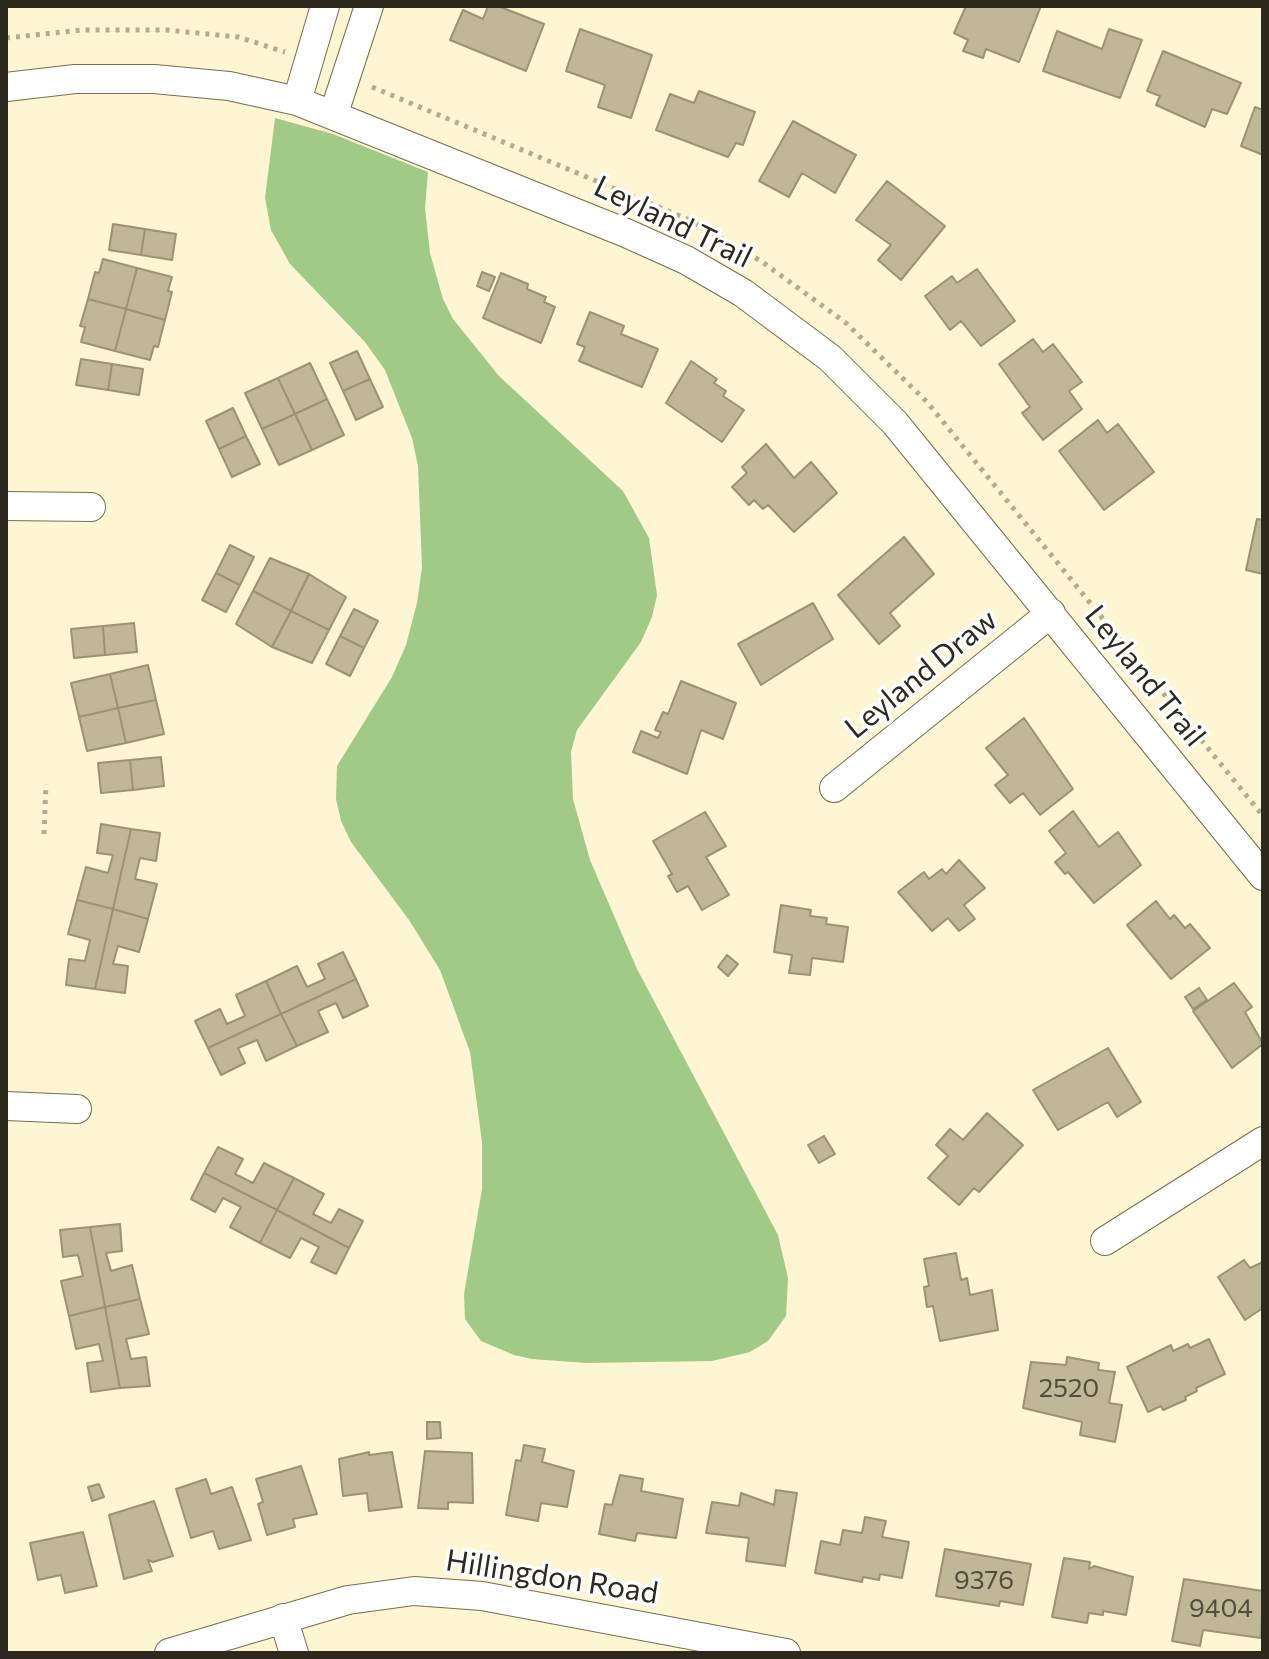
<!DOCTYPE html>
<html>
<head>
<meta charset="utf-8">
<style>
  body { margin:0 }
  #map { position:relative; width:1269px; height:1659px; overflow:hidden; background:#fef5d2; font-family:Commissioner,sans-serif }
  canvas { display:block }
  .frame { position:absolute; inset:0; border:8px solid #2d291c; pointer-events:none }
</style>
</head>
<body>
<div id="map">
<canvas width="1269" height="1659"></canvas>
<div class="frame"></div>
</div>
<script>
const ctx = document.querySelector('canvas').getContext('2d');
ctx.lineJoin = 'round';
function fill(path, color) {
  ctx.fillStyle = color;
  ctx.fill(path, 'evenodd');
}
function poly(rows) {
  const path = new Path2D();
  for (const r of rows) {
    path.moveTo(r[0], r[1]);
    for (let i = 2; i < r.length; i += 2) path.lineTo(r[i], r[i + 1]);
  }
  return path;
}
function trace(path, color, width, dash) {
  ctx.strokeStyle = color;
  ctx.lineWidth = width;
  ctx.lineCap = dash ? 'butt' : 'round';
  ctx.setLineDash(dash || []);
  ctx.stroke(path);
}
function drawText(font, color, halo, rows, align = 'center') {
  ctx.font = font + ' Commissioner,sans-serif';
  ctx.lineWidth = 7;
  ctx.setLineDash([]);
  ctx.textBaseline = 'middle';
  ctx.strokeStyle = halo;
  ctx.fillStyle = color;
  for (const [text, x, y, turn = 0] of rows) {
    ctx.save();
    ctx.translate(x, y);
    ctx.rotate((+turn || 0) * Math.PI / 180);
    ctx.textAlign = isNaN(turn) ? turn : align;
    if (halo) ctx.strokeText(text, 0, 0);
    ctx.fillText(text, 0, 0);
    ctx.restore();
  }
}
const forest = poly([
  [275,118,333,134,428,172,425,208,430,253,443,299,453,319,499,376,623,491,649,538,657,595,652,617,641,642,577,730,571,752,573,799,590,860,637,969,778,1235,788,1278,786,1316,768,1341,750,1352,712,1361,587,1363,532,1359,514,1355,481,1341,465,1319,464,1294,482,1189,482,1142,470,1052,440,970,409,920,351,842,341,821,336,799,337,766,392,677,406,645,417,603,422,567,418,466,412,438,385,370,365,342,290,264,271,230,265,198]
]);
const building = poly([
  [488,6,498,6,544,24,526,71,450,40,463,10,483,19,488,6],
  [966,6,1041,6,1019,62,986,49,983,58,963,51,968,40,954,33,966,6],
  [580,29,652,55,631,118,598,107,605,85,566,71,580,29],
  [1109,29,1142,40,1120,98,1043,71,1057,31,1102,49,1109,29],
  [1163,51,1241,83,1227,114,1212,109,1205,127,1156,105,1160,96,1147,91,1163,51],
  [699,91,755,112,743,145,736,143,728,157,656,130,670,94,694,103,699,91],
  [1255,107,1263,110,1263,155,1241,146,1255,107],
  [793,121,856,155,835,193,802,173,789,197,759,181,793,121],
  [887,181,945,226,901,280,878,260,891,245,856,220,887,181],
  [113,224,145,229,141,255,109,250,113,224],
  [145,229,176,234,172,260,141,255,145,229],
  [103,259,137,268,126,309,88,299,95,272,99,273,103,259],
  [137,268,172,277,168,291,172,292,165,320,126,309,137,268],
  [977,269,1015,321,981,346,961,321,950,330,925,296,952,276,957,283,977,269],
  [482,272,495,277,489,291,477,286,482,272],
  [501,273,528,284,527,289,546,297,544,302,555,307,541,343,483,318,501,273],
  [88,299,126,309,115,351,81,342,85,327,80,326,88,299],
  [126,309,165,320,158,347,154,346,150,360,115,351,126,309],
  [590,312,624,326,621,334,658,349,642,387,579,361,585,347,577,344,590,312],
  [1033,339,1043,352,1053,344,1082,382,1069,391,1082,409,1043,440,1022,413,1030,407,999,364,1033,339],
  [357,351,370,379,343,391,330,363,357,351],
  [81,359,112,364,108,390,76,385,81,359],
  [691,361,717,379,714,383,726,391,723,396,744,410,722,442,666,403,691,361],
  [310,363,327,399,295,414,278,378,310,363],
  [112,364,143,369,139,395,108,390,112,364],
  [278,378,295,414,262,429,245,393,278,378],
  [370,379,383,407,356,420,343,391,370,379],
  [327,399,344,435,312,450,295,414,327,399],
  [233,408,246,436,219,449,206,421,233,408],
  [295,414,312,450,279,465,262,429,295,414],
  [1098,420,1107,433,1118,424,1154,472,1104,510,1059,451,1098,420],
  [246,436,260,464,232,477,219,449,246,436],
  [766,444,794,478,811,462,837,493,794,532,768,505,763,509,754,500,749,505,732,487,747,473,742,467,766,444],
  [1257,519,1263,520,1263,574,1246,570,1257,519],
  [904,537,934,574,890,613,900,626,879,644,838,595,904,537],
  [230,545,254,557,240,585,216,573,230,545],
  [270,558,309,574,291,611,253,591,270,558],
  [216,573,240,585,226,612,202,600,216,573],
  [309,574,346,597,329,630,291,611,309,574],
  [253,591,291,611,272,647,236,624,253,591],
  [813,603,833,639,761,685,738,644,813,603],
  [354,609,378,621,364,648,340,636,354,609],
  [291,611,329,630,312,663,272,647,291,611],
  [134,623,137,652,105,655,103,626,134,623],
  [103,626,105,655,74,658,71,629,103,626],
  [340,636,364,648,350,676,326,664,340,636],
  [148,665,156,700,118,708,110,674,148,665],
  [110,674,118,708,79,717,71,683,110,674],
  [681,681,736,703,723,739,701,730,687,774,633,752,641,731,658,738,661,732,655,730,663,712,668,714,681,681],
  [156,700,164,734,126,743,118,708,156,700],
  [118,708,126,743,87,751,79,717,118,708],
  [1024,718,1073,789,1040,815,1023,793,1010,803,995,785,1008,775,986,748,1024,718],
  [161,757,164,786,133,790,130,760,161,757],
  [130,760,133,790,101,793,98,763,130,760],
  [1073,811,1099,847,1118,832,1141,865,1094,903,1068,872,1065,874,1055,862,1066,853,1049,831,1073,811],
  [705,812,726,846,706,857,729,895,702,910,688,886,677,892,668,876,672,874,653,841,705,812],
  [101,824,131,829,113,909,77,900,86,867,108,873,113,855,97,853,101,824],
  [131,829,160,833,156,861,140,858,135,879,157,884,148,919,113,909,131,829],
  [959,860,985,888,964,905,975,919,959,931,948,918,932,931,898,892,924,872,929,879,942,869,946,874,959,860],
  [77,900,113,909,95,989,66,985,69,959,85,961,90,940,68,934,77,900],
  [1156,901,1170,919,1174,915,1185,928,1190,924,1210,948,1171,979,1127,925,1156,901],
  [781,905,811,910,810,916,827,918,826,924,848,927,843,962,812,958,810,975,789,973,792,955,774,952,781,905],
  [113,909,148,919,139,952,118,946,113,964,128,966,125,993,95,989,113,909],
  [343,952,356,979,281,1014,266,981,297,966,307,987,325,979,318,964,343,952],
  [727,955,738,964,728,976,718,967,727,955],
  [356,979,368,1006,343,1018,336,1003,318,1011,328,1032,297,1046,281,1014,356,979],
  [266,981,281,1014,208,1048,195,1021,220,1009,227,1024,245,1016,236,995,266,981],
  [1234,983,1252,1007,1245,1012,1263,1044,1232,1068,1193,1011,1234,983],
  [1199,988,1207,1000,1193,1009,1185,997,1199,988],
  [281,1014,297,1046,266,1061,257,1040,238,1048,245,1063,221,1075,208,1048,281,1014],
  [1108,1048,1141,1102,1117,1117,1108,1102,1058,1130,1033,1090,1108,1048],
  [987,1113,1023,1145,979,1192,974,1188,959,1205,928,1178,948,1156,936,1145,950,1129,963,1140,987,1113],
  [824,1136,835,1154,819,1163,808,1145,824,1136],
  [218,1147,243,1159,235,1174,253,1183,264,1163,294,1178,277,1210,204,1173,218,1147],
  [204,1173,277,1210,260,1243,230,1227,241,1207,223,1198,215,1212,191,1199,204,1173],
  [294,1178,324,1194,313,1214,331,1223,339,1209,363,1221,349,1248,277,1210,294,1178],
  [277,1210,349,1248,336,1274,311,1262,319,1247,301,1238,290,1258,260,1243,277,1210],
  [120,1224,122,1251,106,1253,111,1271,132,1265,140,1299,105,1307,90,1227,120,1224],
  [90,1227,105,1307,69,1316,61,1281,83,1276,78,1255,63,1257,60,1230,90,1227],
  [956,1253,961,1280,967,1278,970,1295,992,1290,998,1330,940,1341,933,1306,927,1307,924,1287,929,1286,924,1259,956,1253],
  [1244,1260,1250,1268,1263,1262,1263,1308,1245,1320,1218,1277,1244,1260],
  [140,1299,149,1334,126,1339,131,1359,146,1357,150,1386,120,1388,105,1307,140,1299],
  [105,1307,120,1388,91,1392,87,1363,103,1361,99,1344,76,1349,69,1316,105,1307],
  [1209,1339,1225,1374,1196,1388,1197,1391,1185,1397,1186,1400,1163,1410,1161,1406,1148,1412,1127,1367,1171,1345,1173,1351,1188,1344,1190,1348,1209,1339],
  [1067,1357,1099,1363,1098,1370,1115,1372,1109,1403,1122,1405,1115,1442,1080,1435,1082,1422,1023,1408,1031,1362,1066,1365,1067,1357],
  [427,1422,440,1422,441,1438,427,1439,427,1422],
  [524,1445,545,1449,542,1462,574,1471,567,1507,541,1503,538,1521,506,1515,516,1460,521,1461,524,1445],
  [425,1451,472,1453,473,1503,448,1502,448,1509,418,1508,425,1451],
  [369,1452,369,1455,392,1452,402,1507,369,1511,367,1493,343,1496,339,1459,369,1452],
  [301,1466,317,1514,293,1519,295,1527,267,1535,258,1504,263,1502,256,1479,301,1466],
  [620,1475,643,1479,641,1491,683,1499,676,1538,637,1533,635,1541,599,1534,605,1504,612,1505,620,1475],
  [206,1479,211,1494,232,1487,251,1540,219,1549,213,1531,191,1538,176,1489,206,1479],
  [99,1484,104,1497,92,1501,88,1487,99,1484],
  [776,1490,797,1493,785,1566,746,1561,749,1538,706,1533,712,1502,739,1506,741,1493,774,1505,776,1490],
  [154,1501,173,1556,153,1562,148,1560,152,1571,124,1579,109,1515,154,1501],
  [865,1517,886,1521,882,1537,909,1542,902,1578,880,1574,879,1580,863,1577,862,1582,815,1573,821,1541,840,1545,843,1530,862,1533,865,1517],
  [83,1532,97,1586,65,1593,61,1575,38,1580,30,1543,83,1532],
  [945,1549,1031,1564,1023,1605,1000,1601,999,1606,936,1596,945,1549],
  [1064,1558,1090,1562,1089,1569,1094,1566,1133,1577,1126,1615,1103,1611,1103,1615,1089,1613,1087,1623,1052,1617,1064,1558],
  [1184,1579,1263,1591,1261,1638,1203,1630,1200,1646,1172,1641,1184,1579]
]);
const path = poly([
  [6,38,81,30,166,30,238,37,285,52],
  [372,87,687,219,761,261,846,323,927,402,1263,816],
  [44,834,46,784]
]);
const minor = poly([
  [6,87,75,79,154,79,229,86,297,101,626,233,686,260,743,293,830,358,895,423,1263,876],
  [297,101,325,6],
  [334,113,369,6],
  [6,506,91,507],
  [834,788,1051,613],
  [6,1106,77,1109],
  [1105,1241,1263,1141],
  [283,1618,294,1653],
  [169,1653,348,1600,414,1591,482,1596,786,1653]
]);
const numberNames = [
  ["2520",1069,1388],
  ["9376",984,1580],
  ["9404",1221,1608]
];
const streetNames = [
  ["Leyland Trail",673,222,26],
  ["Leyland Draw",921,674,-39],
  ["Leyland Trail",1145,676,51],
  ["Hillingdon Road",552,1577,9]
];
fill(forest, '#a0ca85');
fill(building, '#c0b796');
trace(building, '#9b9272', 2);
trace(minor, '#766e4f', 30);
trace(path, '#b3ac91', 5, [4, 6]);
trace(minor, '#fff', 28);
drawText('26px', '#524c3a', null, numberNames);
drawText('30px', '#2d291c', '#fff', streetNames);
</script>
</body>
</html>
